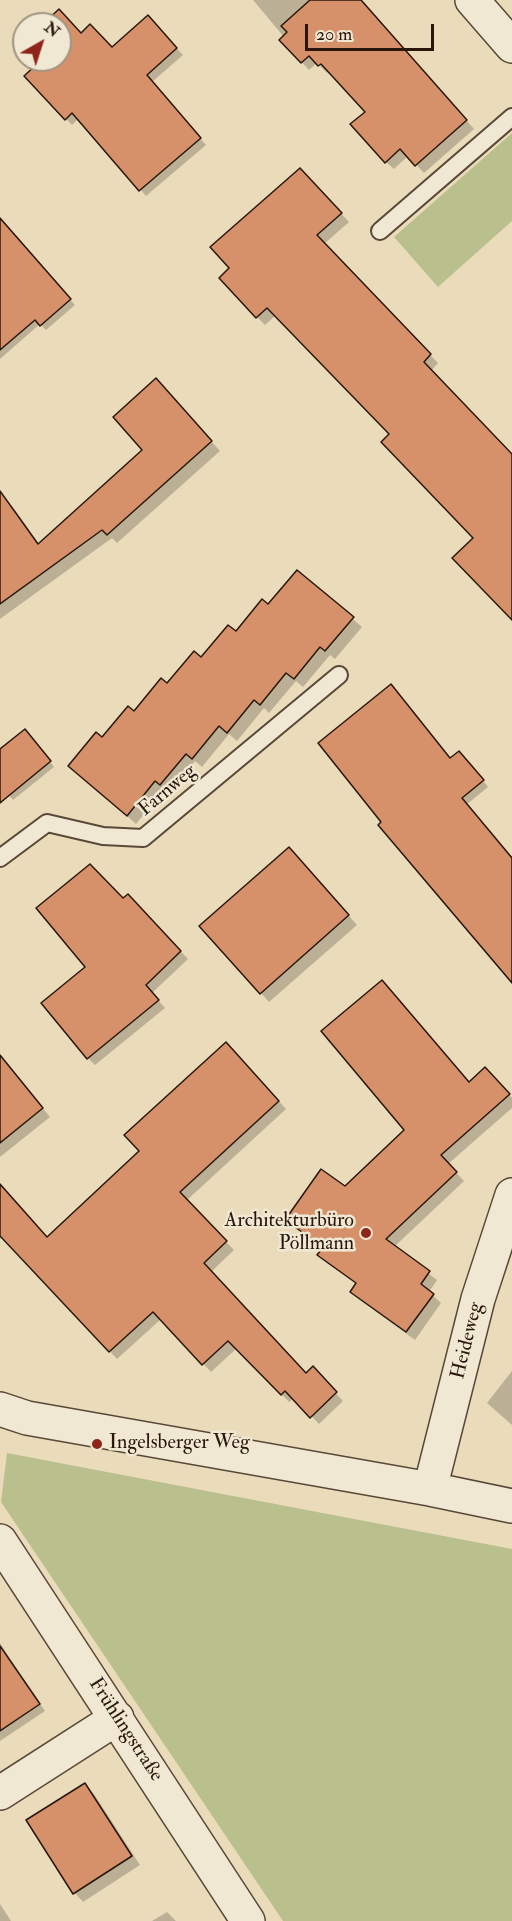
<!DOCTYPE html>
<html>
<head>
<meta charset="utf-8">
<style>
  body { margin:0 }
  #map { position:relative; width:512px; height:1921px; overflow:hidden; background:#eadcbb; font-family:"IM FELL Double Pica",serif }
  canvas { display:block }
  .north { position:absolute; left:12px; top:12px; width:60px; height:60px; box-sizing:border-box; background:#f1e8d3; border:2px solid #a19483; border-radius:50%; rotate:39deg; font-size:16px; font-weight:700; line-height:24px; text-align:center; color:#29170b }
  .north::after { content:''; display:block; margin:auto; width:21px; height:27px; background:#8f2418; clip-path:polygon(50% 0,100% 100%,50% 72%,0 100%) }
  .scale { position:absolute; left:305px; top:24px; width:129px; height:27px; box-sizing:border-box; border:3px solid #29170b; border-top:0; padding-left:8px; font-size:18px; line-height:21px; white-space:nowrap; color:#29170b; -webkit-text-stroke:4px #f1e8d3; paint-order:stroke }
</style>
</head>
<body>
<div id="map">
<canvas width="512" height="1921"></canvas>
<div class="north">N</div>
<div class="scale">20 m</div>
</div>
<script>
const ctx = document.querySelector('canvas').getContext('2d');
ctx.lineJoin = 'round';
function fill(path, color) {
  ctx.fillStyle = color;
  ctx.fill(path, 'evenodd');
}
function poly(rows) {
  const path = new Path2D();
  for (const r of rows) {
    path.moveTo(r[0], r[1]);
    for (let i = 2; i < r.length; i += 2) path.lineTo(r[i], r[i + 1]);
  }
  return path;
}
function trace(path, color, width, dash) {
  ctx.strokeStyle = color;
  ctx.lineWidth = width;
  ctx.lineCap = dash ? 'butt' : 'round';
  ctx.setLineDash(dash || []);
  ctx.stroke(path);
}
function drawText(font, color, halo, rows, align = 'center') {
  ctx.font = font + ' "IM FELL Double Pica",serif';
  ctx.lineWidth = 5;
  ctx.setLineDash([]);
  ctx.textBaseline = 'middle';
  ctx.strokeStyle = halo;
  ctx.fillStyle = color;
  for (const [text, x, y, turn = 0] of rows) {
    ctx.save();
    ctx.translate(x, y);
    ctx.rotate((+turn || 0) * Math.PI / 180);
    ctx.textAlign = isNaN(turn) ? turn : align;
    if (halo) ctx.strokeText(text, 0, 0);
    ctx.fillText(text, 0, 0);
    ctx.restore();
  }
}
const green = poly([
  [512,133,512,221,438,287,394,237],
  [7,1453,512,1549,512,1921,283,1921,1,1502]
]);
const shadow = poly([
  [253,0,362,0,474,129,424,173,408,156,394,169,386,162,367,112,329,71,327,73,317,63,309,70,281,40,284,37],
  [59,11,81,35,112,49,154,24,183,55,152,82,206,145,146,196,79,118,72,125,26,76,40,63,38,60,60,60,60,24,45,24],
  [308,178,349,222,324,244,438,363,431,371,512,456,512,619,475,538,391,434,276,315,265,325,257,317],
  [0,219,75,305,46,330,40,324,0,359],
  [165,389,220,451,117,543,112,538,0,619,0,506,6,501,15,510,39,544,144,450],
  [297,572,362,627,335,659,330,655,303,687,296,681,269,713,264,708,237,741,229,734,202,767,195,761,169,793,165,789,136,824,70,766,168,686,269,606],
  [29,735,54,767,13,800,0,785,0,751],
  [465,758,488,787,466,805,512,859,512,980,451,759],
  [298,858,357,925,269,1002,261,993],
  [128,896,188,959,152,993,165,1008,95,1065,88,1058,87,967,123,900],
  [233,1052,286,1109,186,1201,234,1250,211,1272,306,1374,320,1376,343,1401,319,1424,294,1398,289,1402,237,1348,211,1372,161,1319,117,1359,3,1237,0,1239,0,1185,47,1239,141,1151],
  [0,1057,50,1117,0,1157],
  [494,1077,512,1098,512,1108,448,1164,464,1181,394,1247,437,1280,429,1292,441,1303,415,1340,360,1300,352,1292,357,1284,327,1263,319,1255,324,1249,287,1220,345,1188,469,1083],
  [512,1371,512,1425,487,1403],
  [0,1643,45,1711,0,1741],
  [85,1785,94,1794,140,1865,83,1902,75,1893],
  [0,1904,11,1921,0,1921],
  [167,1912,176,1921,152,1921]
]);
const building = poly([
  [310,0,361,0,467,120,415,166,400,149,385,163,350,124,365,112,321,64,318,66,309,56,301,63,279,40,287,32,281,26,310,0],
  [59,9,81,33,90,24,112,47,148,15,177,48,147,75,201,138,139,191,72,113,65,120,24,76,38,63,36,60,60,60,60,24,43,24,59,9],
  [300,168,342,213,317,235,431,354,424,362,512,454,512,620,452,558,473,538,381,442,389,434,267,308,256,318,219,278,229,268,210,247,300,168],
  [0,218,71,299,40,326,35,320,0,350,0,218],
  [156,378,212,441,107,535,102,530,0,604,0,491,38,544,142,450,113,417,156,378],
  [297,570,354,617,325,651,320,647,294,679,286,673,260,705,254,700,227,733,219,726,192,759,186,754,160,785,155,781,127,816,68,766,96,732,102,737,128,706,134,711,161,678,167,683,194,651,201,657,228,625,236,631,262,599,268,604,297,570],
  [391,684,450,758,459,751,484,780,462,798,512,858,512,983,378,825,381,822,318,743,391,684],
  [25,729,51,761,0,803,0,749,25,729],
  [289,847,349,915,260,994,199,926,289,847],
  [90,864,123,898,128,894,181,951,146,985,159,1000,87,1059,41,1003,85,967,36,908,90,864],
  [382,980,469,1082,485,1067,510,1094,441,1155,457,1172,386,1239,430,1271,421,1284,434,1294,406,1332,350,1292,356,1283,317,1255,323,1247,285,1220,321,1169,345,1186,404,1130,321,1031,382,980],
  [226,1042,279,1101,180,1192,227,1241,204,1263,306,1373,313,1366,337,1392,310,1418,285,1391,281,1395,228,1341,202,1365,153,1312,109,1352,0,1236,0,1184,47,1237,139,1151,124,1135,226,1042],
  [0,1055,43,1108,0,1143,0,1055],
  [0,1646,40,1704,0,1731,0,1646],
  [85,1783,132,1856,73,1894,26,1820,85,1783]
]);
const service = poly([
  [380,231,512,117],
  [0,858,47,823,103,836,143,838,339,675]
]);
const minor = poly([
  [472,0,512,46],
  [0,1409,27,1418,430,1489,512,1506],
  [430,1489,478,1299,512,1195],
  [0,1541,248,1921],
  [0,1793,117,1718]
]);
const markers = [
  [366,1233,6,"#8f2418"],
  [97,1444,6,"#8f2418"]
];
const streetNames = [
  ["Farnweg",168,791,-40],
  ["Heideweg",468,1341,-76],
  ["Frühlingstraße",125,1730,57]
];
const poiNames = [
  ["Architekturbüro",354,1222],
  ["Pöllmann",354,1245],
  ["Ingelsberger Weg",109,1444,"left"]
];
fill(green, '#babf8e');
fill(shadow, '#0003');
fill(building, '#d6916b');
trace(building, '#29170b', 1.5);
trace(service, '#594837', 20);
trace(minor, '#594837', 36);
trace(service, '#f1e8d3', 16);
trace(minor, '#f1e8d3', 33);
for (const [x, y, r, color] of markers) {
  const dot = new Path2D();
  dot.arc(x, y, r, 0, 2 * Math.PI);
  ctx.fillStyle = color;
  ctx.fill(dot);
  trace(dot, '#f1e8d3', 2);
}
drawText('20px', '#29170b', '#f1e8d3', streetNames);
drawText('20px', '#29170b', '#f1e8d3', poiNames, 'right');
</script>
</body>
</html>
